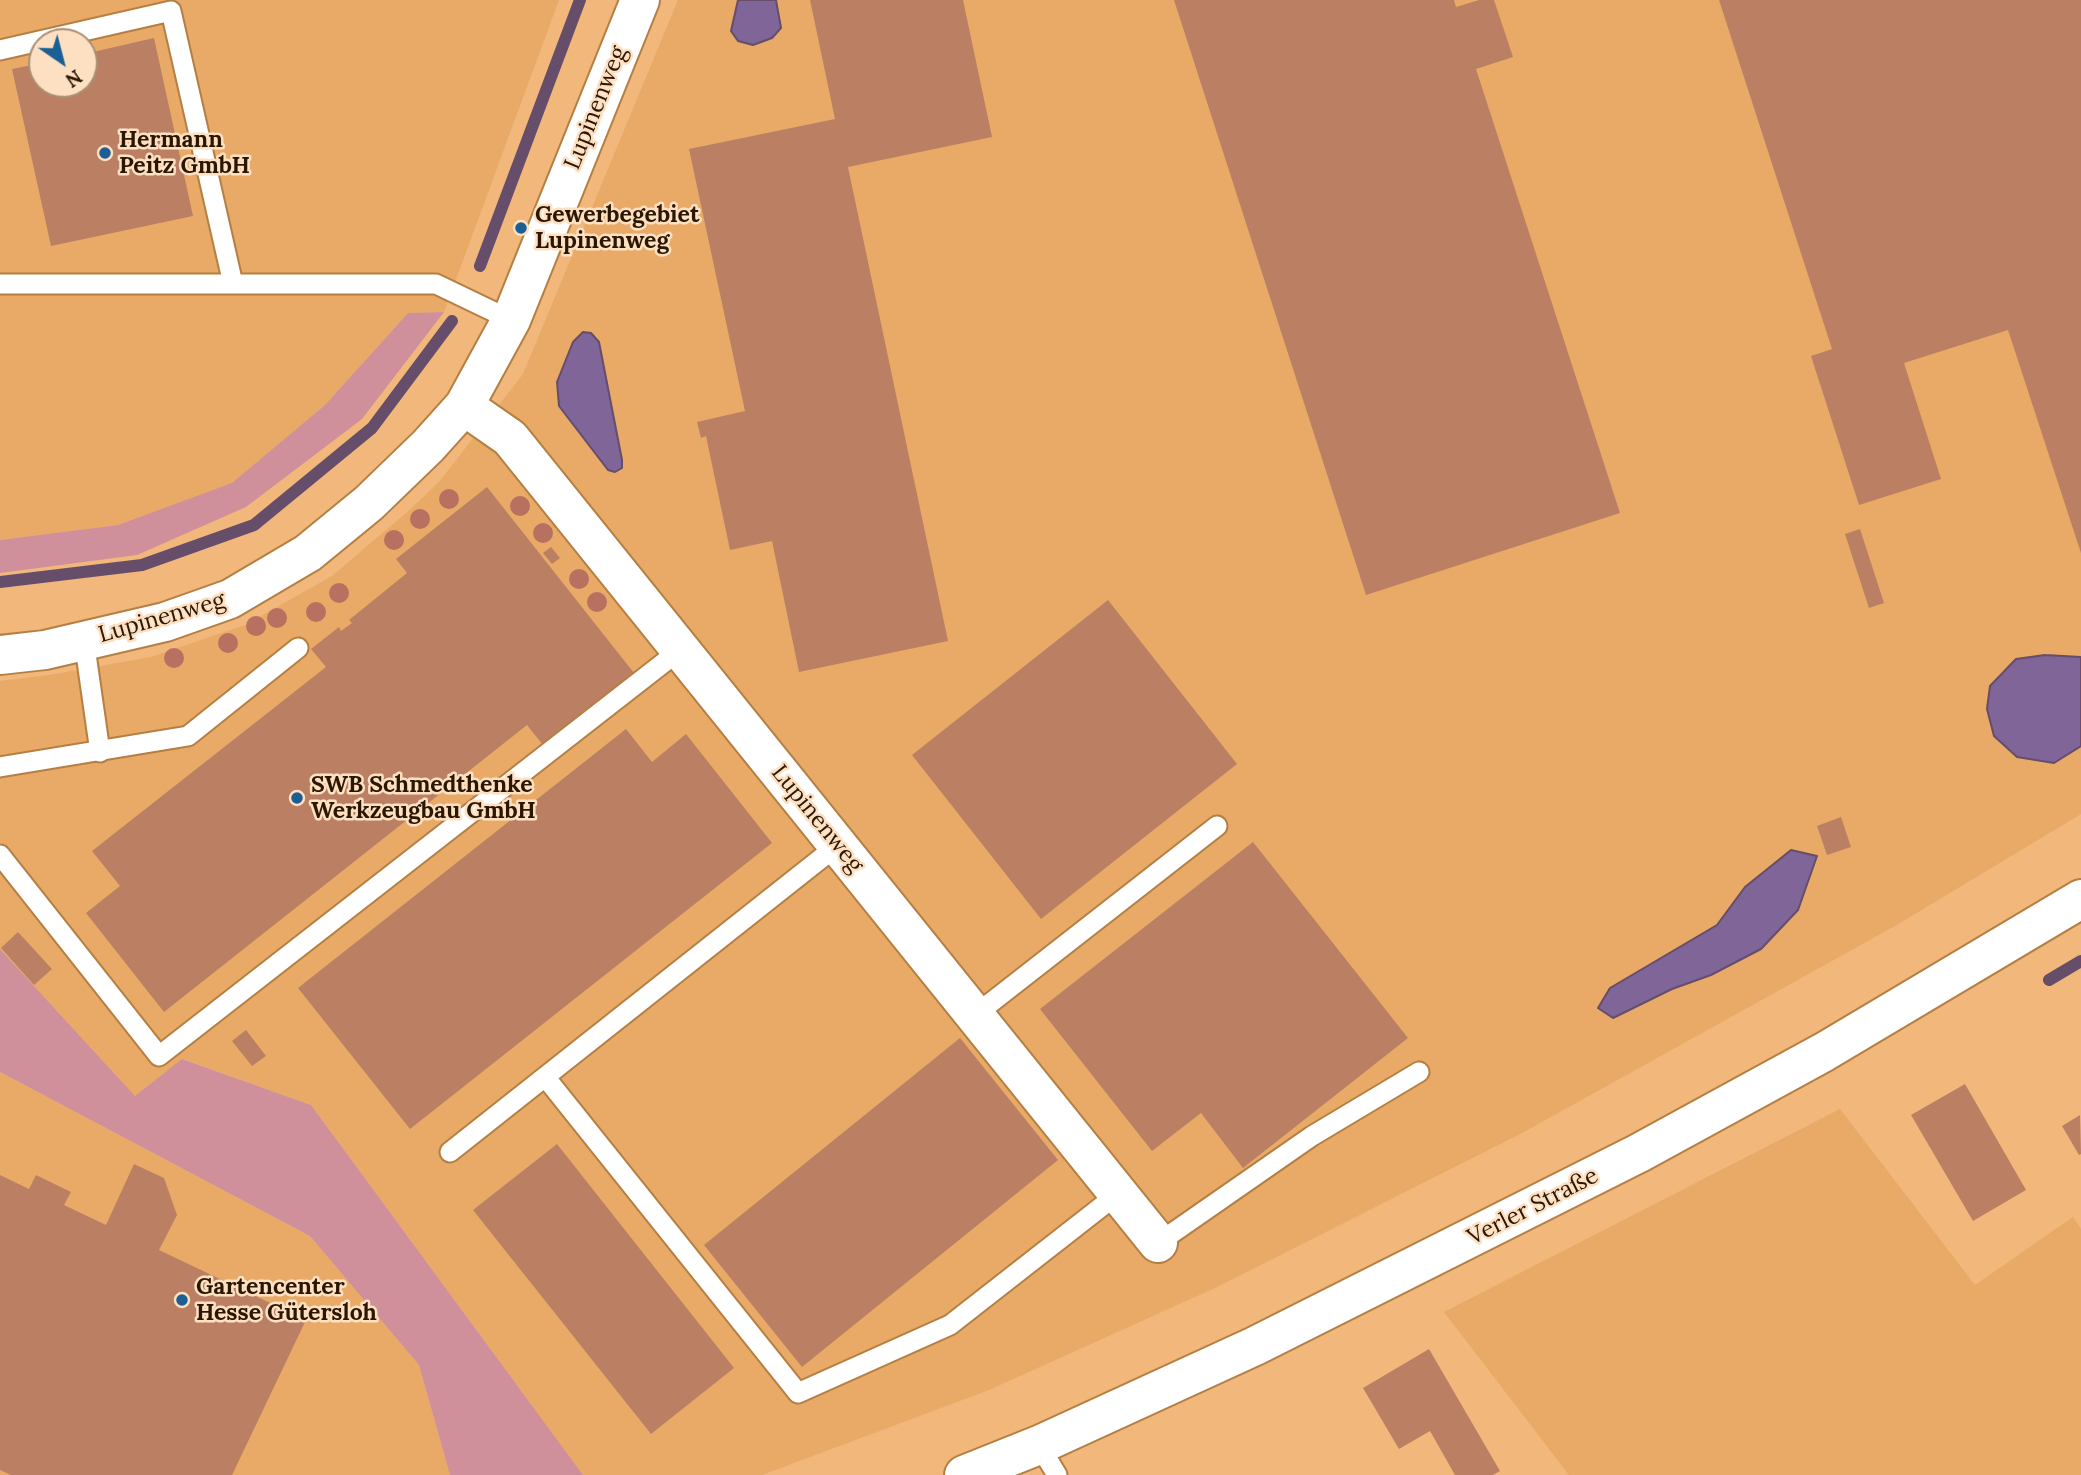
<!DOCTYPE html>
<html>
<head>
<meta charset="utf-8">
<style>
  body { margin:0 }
  #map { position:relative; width:2081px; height:1475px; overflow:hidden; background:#f1b77b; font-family:Lora,serif }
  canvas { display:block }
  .north { position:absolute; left:28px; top:28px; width:70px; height:70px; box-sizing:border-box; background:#fddfc2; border:2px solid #a98f74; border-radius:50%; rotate:145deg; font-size:19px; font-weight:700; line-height:28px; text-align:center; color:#2b1600 }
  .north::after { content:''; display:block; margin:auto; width:24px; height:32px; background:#1c5f94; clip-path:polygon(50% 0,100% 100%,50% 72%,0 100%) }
</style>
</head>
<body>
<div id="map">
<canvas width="2081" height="1475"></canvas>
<div class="north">N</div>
</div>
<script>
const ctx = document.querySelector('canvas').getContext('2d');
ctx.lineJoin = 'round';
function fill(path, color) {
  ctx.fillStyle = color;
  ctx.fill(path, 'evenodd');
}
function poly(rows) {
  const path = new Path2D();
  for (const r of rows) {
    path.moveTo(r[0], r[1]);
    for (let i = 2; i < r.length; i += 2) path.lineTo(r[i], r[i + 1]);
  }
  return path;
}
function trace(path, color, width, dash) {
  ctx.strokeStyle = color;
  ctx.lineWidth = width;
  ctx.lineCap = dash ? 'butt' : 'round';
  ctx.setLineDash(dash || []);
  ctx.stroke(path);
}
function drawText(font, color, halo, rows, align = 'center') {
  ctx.font = font + ' Lora,serif';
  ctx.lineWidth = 5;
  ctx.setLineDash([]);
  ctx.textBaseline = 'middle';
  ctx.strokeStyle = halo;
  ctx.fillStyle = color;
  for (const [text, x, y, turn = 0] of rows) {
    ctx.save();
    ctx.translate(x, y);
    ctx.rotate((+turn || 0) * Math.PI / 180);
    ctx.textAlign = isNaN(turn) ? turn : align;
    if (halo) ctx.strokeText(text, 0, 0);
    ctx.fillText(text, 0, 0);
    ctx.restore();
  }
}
const built = poly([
  [0,0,559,0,444,312,408,313,325,405,232,484,118,525,0,540],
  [42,42,84,42,84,84,42,84],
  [678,0,2081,0,2081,814,1895,926,1522,1133,1215,1288,989,1390,762,1475,583,1475,311,1105,183,1059,135,1096,0,949,0,681,49,675,151,657,245,625,332,576,406,513,439,482,523,374],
  [0,1072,310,1236,419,1365,450,1475,0,1475],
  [1840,1109,1975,1285,2073,1217,2081,1229,2081,1475,1569,1475,1444,1312]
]);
const green = poly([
  [444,312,362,419,246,507,137,555,0,573,0,540,118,525,232,483,325,405,408,313],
  [0,949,135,1096,182,1059,311,1105,583,1475,450,1475,419,1365,310,1236,0,1072]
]);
const water = poly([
  [738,0,776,0,781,28,772,38,753,45,738,41,731,31,738,0],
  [583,332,591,333,599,342,622,460,622,468,615,472,608,470,559,406,557,382,573,342,583,332],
  [2045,655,2081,657,2081,746,2054,763,2017,757,1994,736,1987,709,1990,686,2016,659,2045,655],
  [1791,850,1817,856,1798,910,1761,949,1711,975,1672,989,1613,1018,1598,1008,1610,988,1717,925,1745,887,1791,850]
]);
const stream = poly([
  [480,266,580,0],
  [0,582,142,565,254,525,372,428,452,321],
  [2049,980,2081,961]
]);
const building = poly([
  [810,0,963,0,992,137,848,167,948,641,799,672,772,541,730,550,706,436,701,438,697,422,745,411,689,149,835,119],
  [1174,0,1454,0,1456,7,1479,0,1494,0,1513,57,1476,69,1620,513,1366,595],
  [1719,0,2081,0,2081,553,2008,330,1904,363,1941,479,1859,505,1811,356,1832,349],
  [154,38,193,216,51,246,12,69,42,63,42,84,84,84,84,54],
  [487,487,634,673,543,745,527,725,164,1012,86,913,120,886,92,851,326,667,311,649,339,627,341,631,352,623,349,620,407,573,396,559],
  [1860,529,1884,603,1869,608,1845,534],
  [551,547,560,558,552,564,543,553],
  [1108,600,1237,764,1041,919,912,755],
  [626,729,652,762,686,734,772,843,410,1129,298,988],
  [1841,817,1851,847,1827,855,1817,826],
  [1253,842,1408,1038,1243,1168,1201,1113,1152,1151,1040,1009],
  [18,932,52,969,34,985,1,948],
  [246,1030,266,1056,252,1066,232,1041],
  [960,1038,1058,1160,802,1367,704,1245],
  [1965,1084,2026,1190,1973,1221,1911,1115],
  [2080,1115,2081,1154,2079,1155,2062,1126],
  [557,1144,734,1368,651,1434,473,1210],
  [134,1164,164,1178,177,1215,159,1250,306,1320,232,1475,11,1475,0,1470,0,1175,29,1189,36,1175,71,1192,64,1205,106,1225],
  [1429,1349,1500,1471,1493,1475,1455,1475,1430,1431,1399,1449,1363,1388]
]);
const service = poly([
  [0,50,171,11,233,284],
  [0,284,436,284,511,320],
  [84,640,100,752],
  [0,767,188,736,298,648],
  [0,855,159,1056,680,650],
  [975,1015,1217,826],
  [546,1078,798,1393,950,1325,1119,1193],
  [450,1152,838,845],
  [1158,1243,1312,1136,1419,1072],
  [1039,1445,1057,1475]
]);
const minor = poly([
  [464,406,510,438,1158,1243],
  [0,655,45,650,165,622,230,599,308,553,369,503,428,446,464,406,511,320,640,0]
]);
const secondary = poly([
  [964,1475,1039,1445,1255,1346,1639,1153,1824,1052,2081,899]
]);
const trees = [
  [449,499],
  [520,506],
  [420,519],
  [543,533],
  [394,540],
  [579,579],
  [339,593],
  [597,602],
  [316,612],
  [277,618],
  [256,626],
  [228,643],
  [174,658]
];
const markers = [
  [105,153,7,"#1c5f94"],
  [521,228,7,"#1c5f94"],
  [297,798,7,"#1c5f94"],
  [182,1300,7,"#1c5f94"]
];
const streetNames = [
  ["Lupinenweg",596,108,-68],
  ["Lupinenweg",162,618,-16],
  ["Lupinenweg",817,819,51],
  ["Verler Straße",1533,1207,-27]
];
const poiNames = [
  ["Hermann",119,140],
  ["Peitz GmbH",119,166],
  ["Gewerbegebiet",535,215],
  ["Lupinenweg",535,241],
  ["SWB Schmedthenke",311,785],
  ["Werkzeugbau GmbH",311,811],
  ["Gartencenter",196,1287],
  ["Hesse Gütersloh",196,1313]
];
fill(built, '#e8aa66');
fill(green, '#cf909c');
fill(water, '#7f6598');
trace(water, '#664d6a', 2);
trace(stream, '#664d6a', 12);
fill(building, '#bb8063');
trace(service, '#b57f43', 23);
trace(minor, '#b57f43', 42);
trace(secondary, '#b57f43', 42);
trace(service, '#fff', 19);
trace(minor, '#fff', 38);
trace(secondary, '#fff', 38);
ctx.fillStyle = '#b87161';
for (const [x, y] of trees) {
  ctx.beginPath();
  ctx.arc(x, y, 10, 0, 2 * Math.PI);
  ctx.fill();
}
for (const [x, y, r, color] of markers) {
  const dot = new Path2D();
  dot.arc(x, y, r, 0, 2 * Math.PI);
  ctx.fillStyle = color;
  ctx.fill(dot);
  trace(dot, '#fddfc2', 2.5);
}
drawText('23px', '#2b1600', '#fddfc2', streetNames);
drawText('bold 23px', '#2b1600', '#fddfc2', poiNames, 'left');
</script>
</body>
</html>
